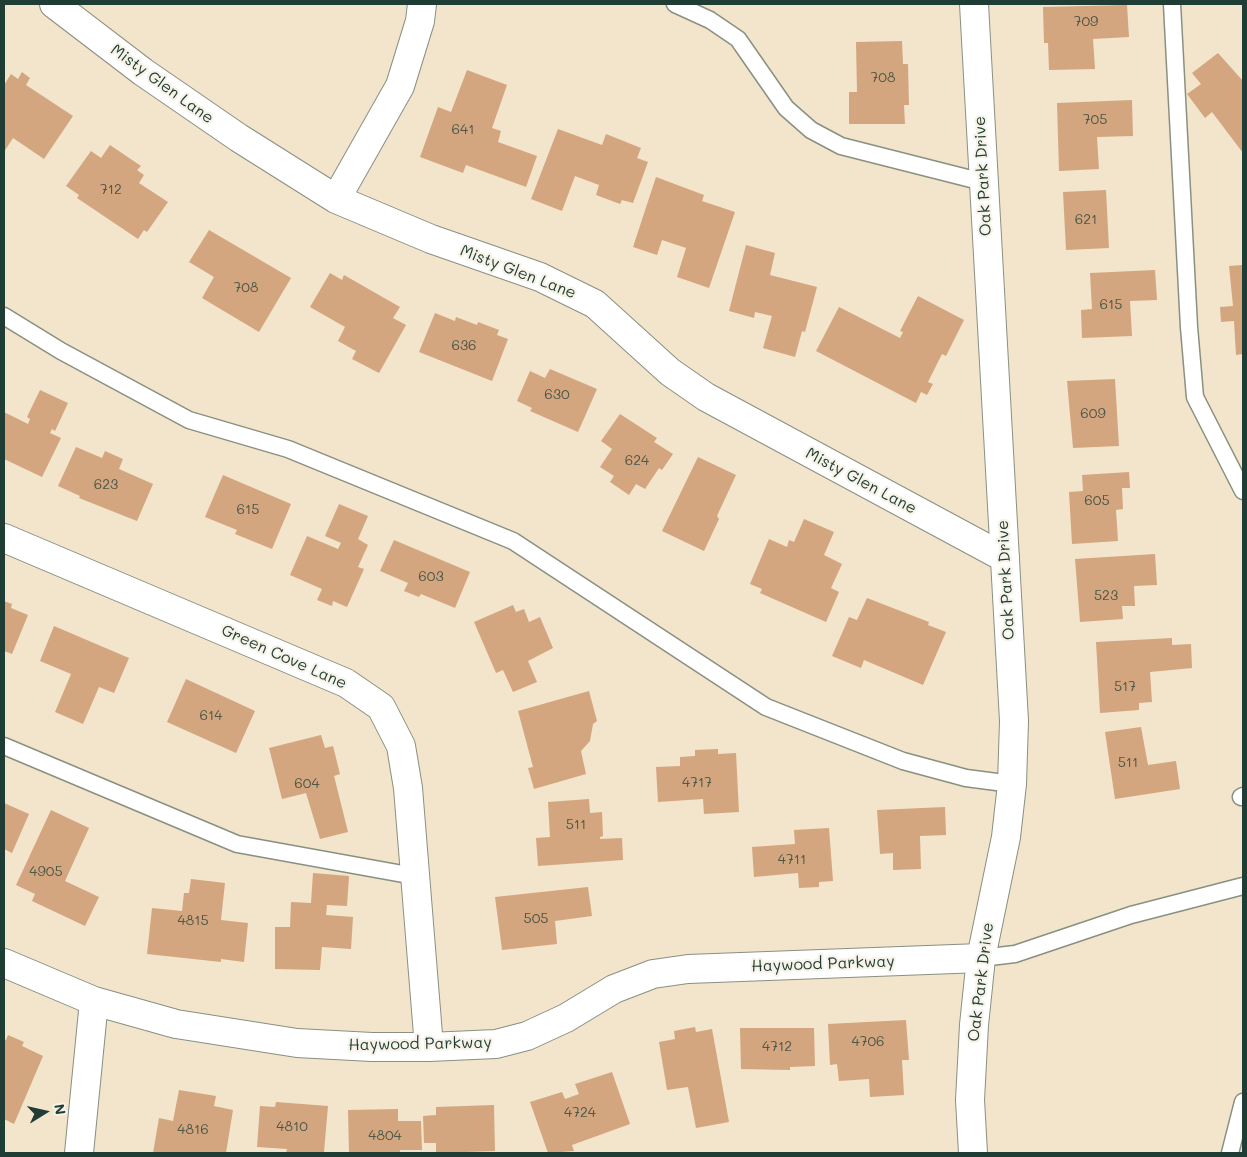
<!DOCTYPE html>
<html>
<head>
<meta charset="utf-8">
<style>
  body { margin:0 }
  #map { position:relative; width:1247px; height:1157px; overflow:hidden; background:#f3e4cc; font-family:Mali,sans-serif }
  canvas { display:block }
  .frame { position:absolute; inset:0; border:5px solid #1f3d34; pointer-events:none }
  .north { position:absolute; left:20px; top:1087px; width:50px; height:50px; -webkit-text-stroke:4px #f7f3e8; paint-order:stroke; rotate:80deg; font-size:14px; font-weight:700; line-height:20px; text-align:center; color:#1f3d34 }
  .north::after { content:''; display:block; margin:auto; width:18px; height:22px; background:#1f3d34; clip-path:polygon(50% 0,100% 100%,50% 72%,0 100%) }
</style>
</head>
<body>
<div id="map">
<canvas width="1247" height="1157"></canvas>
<div class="frame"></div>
<div class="north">N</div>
</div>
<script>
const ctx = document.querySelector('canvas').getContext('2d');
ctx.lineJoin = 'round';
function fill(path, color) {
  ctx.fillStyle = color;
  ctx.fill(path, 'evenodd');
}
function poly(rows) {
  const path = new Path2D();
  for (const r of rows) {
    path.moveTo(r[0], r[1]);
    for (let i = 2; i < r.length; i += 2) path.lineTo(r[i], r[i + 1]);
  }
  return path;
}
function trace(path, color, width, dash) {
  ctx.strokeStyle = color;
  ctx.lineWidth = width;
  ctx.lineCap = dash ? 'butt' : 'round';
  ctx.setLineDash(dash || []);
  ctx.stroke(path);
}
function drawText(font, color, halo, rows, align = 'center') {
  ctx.font = font + ' Mali,sans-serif';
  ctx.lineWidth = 4.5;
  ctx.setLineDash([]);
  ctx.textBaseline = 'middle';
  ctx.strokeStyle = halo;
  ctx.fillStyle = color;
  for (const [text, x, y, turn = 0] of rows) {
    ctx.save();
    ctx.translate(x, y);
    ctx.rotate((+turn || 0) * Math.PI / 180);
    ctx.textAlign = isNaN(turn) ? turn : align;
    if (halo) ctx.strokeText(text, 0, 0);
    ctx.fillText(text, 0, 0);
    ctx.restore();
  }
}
const building = poly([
  [1127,5,1129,37,1093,39,1095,69,1049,70,1048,43,1044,43,1043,7],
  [902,41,903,64,908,64,909,105,904,105,905,124,849,124,849,92,857,92,856,42],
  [1218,53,1243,81,1243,153,1212,112,1205,118,1187,94,1201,84,1192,73],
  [467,70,507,85,492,128,501,131,498,142,537,156,526,187,466,165,463,173,420,157,438,107,451,112],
  [22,72,30,78,26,85,73,116,44,159,13,138,4,152,4,85,11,74,18,79],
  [1132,100,1133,136,1097,137,1099,169,1059,171,1057,103],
  [558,129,602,145,606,134,641,148,637,158,648,162,633,203,622,200,620,204,596,195,599,185,575,176,562,211,531,199],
  [110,145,141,166,137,170,144,175,139,183,168,202,147,232,144,230,138,239,77,198,79,195,66,186,91,151,101,158],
  [656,177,704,195,702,201,735,212,709,288,677,277,686,248,662,240,657,255,633,247],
  [1106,190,1109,248,1066,250,1063,192],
  [209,230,291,278,259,332,202,298,214,277,189,262],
  [746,245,775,253,770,275,817,287,805,332,802,331,795,357,763,348,772,316,755,312,754,318,729,311],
  [1243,265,1243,354,1236,355,1234,321,1221,322,1220,307,1233,306,1229,266],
  [1155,270,1157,300,1130,301,1132,336,1082,338,1081,310,1092,309,1090,273],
  [330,273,342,280,344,275,400,307,393,318,406,325,379,373,352,359,356,351,338,341,345,327,310,307],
  [918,296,964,320,946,356,942,354,928,382,933,384,927,395,921,392,916,403,816,351,839,307,900,338,903,332,900,331],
  [435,313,455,321,456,317,477,325,478,322,499,330,497,335,508,339,492,381,419,352],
  [550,369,597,389,578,432,530,411,532,408,517,401,530,371,545,378],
  [1115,379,1119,446,1073,448,1067,381],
  [40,390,68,403,55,431,52,429,50,433,61,438,42,477,4,459,4,412,28,424,30,419,27,417],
  [620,414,657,438,654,442,673,454,662,470,659,468,645,489,636,484,629,495,610,482,614,476,600,467,612,449,601,441],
  [76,447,102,458,105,451,123,459,119,469,153,484,137,521,79,498,80,496,58,486],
  [698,457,736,475,717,516,719,519,704,551,662,531],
  [1129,472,1130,488,1122,488,1123,509,1116,510,1118,541,1072,544,1069,492,1083,491,1082,475],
  [223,475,291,504,272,549,235,534,237,530,205,517],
  [339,504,368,516,358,539,368,545,358,567,364,569,347,607,333,601,332,606,317,600,322,589,290,575,307,536,338,549,341,543,325,536],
  [804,519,834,532,824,555,842,564,831,588,839,592,826,622,760,593,762,589,750,584,769,539,787,547,789,540,794,542],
  [394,540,470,572,455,608,421,594,419,597,404,591,408,583,380,571],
  [1155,554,1157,585,1134,586,1135,606,1122,606,1123,619,1080,622,1075,559],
  [867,598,929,622,928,625,946,632,923,685,864,660,861,668,832,656,849,617,857,620],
  [4,601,12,604,11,608,28,615,12,654,4,651],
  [513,605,516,612,524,609,529,622,540,617,553,648,528,661,537,682,513,692,503,670,496,673,474,622],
  [54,626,129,658,114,693,99,687,83,724,55,712,71,674,40,661],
  [1172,638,1172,645,1191,644,1192,668,1150,672,1152,702,1139,703,1139,710,1100,713,1096,642],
  [186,679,255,711,236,753,167,722],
  [589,691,597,721,593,724,590,741,581,751,586,774,534,789,528,768,533,767,518,711],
  [1141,727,1148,765,1176,761,1180,789,1115,799,1105,732],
  [321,735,325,748,333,746,340,774,334,776,348,832,320,839,306,793,282,799,269,748],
  [718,749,718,754,736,753,739,812,704,814,703,799,658,802,656,767,680,766,680,757,695,756,695,750],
  [589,799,590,813,602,812,603,836,600,837,600,839,622,838,623,860,538,866,536,838,550,837,548,802],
  [4,803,29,814,12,853,4,849],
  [945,807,946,835,920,836,921,869,893,870,893,853,880,854,877,810],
  [51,810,89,828,65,881,99,897,85,926,32,901,35,894,16,885],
  [829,828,833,881,819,882,819,887,799,888,798,873,754,877,752,847,795,844,794,830],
  [313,873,349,876,347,906,327,905,326,915,353,917,351,949,322,947,320,970,275,969,275,927,290,927,291,902,311,903],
  [191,879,225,883,221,920,248,923,244,962,221,959,221,962,147,954,152,908,182,911,184,893,189,893],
  [588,887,592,916,555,921,557,944,502,950,495,897],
  [906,1020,909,1060,902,1060,904,1095,870,1097,869,1079,839,1081,837,1064,830,1065,828,1024],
  [695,1027,696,1032,712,1029,729,1122,696,1128,688,1087,667,1090,659,1042,675,1039,674,1031],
  [740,1028,814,1028,815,1066,790,1067,790,1070,741,1069],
  [8,1035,24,1042,22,1046,43,1056,14,1124,4,1119,4,1039,6,1040],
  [612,1072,630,1124,572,1145,574,1151,548,1153,530,1102,562,1092,565,1099,579,1094,575,1084],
  [179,1090,216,1096,214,1106,233,1110,226,1153,153,1153,159,1118,173,1121],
  [276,1102,328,1106,324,1152,286,1153,287,1149,257,1147,260,1106,275,1107],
  [494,1105,495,1151,436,1153,436,1143,424,1143,423,1116,436,1115,436,1107],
  [398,1109,398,1121,421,1121,422,1150,400,1150,400,1153,349,1153,348,1110]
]);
const service = poly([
  [675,4,710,20,738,39,786,108,811,130,841,146,983,182],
  [1172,4,1189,327,1195,397,1243,491],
  [4,316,61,351,189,420,288,449,513,541,766,707,903,761,966,778,1012,784],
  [4,746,237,844,414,876],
  [1241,797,1243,796],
  [981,958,1015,954,1131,915,1243,886],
  [1230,1153,1243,1102]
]);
const minor = poly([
  [54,4,143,72,239,138,336,199,431,239,540,277,595,304,670,372,706,397,1005,558],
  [336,199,400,86,420,21,422,4],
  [4,538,346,683,381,707,401,746,408,788,429,1047],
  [4,963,94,1001,176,1024,297,1043,372,1047,429,1047,496,1044,527,1036,566,1018,614,989,653,974,688,969,981,958],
  [79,1153,94,1001]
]);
const tertiary = poly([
  [973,1153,970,1100,974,1025,981,958,1006,837,1012,784,1014,721,974,4]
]);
const numberNames = [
  ["709",1086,22],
  ["708",883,78],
  ["705",1095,120],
  ["641",463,130],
  ["712",111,190],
  ["621",1086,220],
  ["708",246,288],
  ["615",1111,305],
  ["636",464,346],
  ["630",557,395],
  ["609",1093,414],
  ["624",637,461],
  ["623",106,485],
  ["605",1097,501],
  ["615",248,510],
  ["603",431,577],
  ["523",1106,596],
  ["517",1125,687],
  ["614",211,716],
  ["511",1128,763],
  ["4717",697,783],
  ["604",307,784],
  ["511",576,825],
  ["4711",792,860],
  ["4905",46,872],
  ["505",536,919],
  ["4815",193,921],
  ["4706",868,1042],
  ["4712",777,1047],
  ["4724",580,1113],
  ["4810",292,1127],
  ["4816",193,1130],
  ["4804",385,1136]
];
const streetNames = [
  ["Misty Glen Lane",162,84,36],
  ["Oak Park Drive",983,176,-93],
  ["Misty Glen Lane",518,272,21],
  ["Misty Glen Lane",861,481,28],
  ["Oak Park Drive",1006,580,-93],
  ["Green Cove Lane",284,657,24],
  ["Haywood Parkway",823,964,-2],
  ["Oak Park Drive",981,982,-83],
  ["Haywood Parkway",420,1044,-1]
];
fill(building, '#d3a67f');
trace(service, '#899080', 19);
trace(minor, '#899080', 30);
trace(tertiary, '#899080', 30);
trace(service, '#fff', 16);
trace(minor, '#fff', 28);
trace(tertiary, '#fff', 28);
drawText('14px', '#4c5747', null, numberNames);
drawText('16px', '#1f3d34', '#f7f3e8', streetNames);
</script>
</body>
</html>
